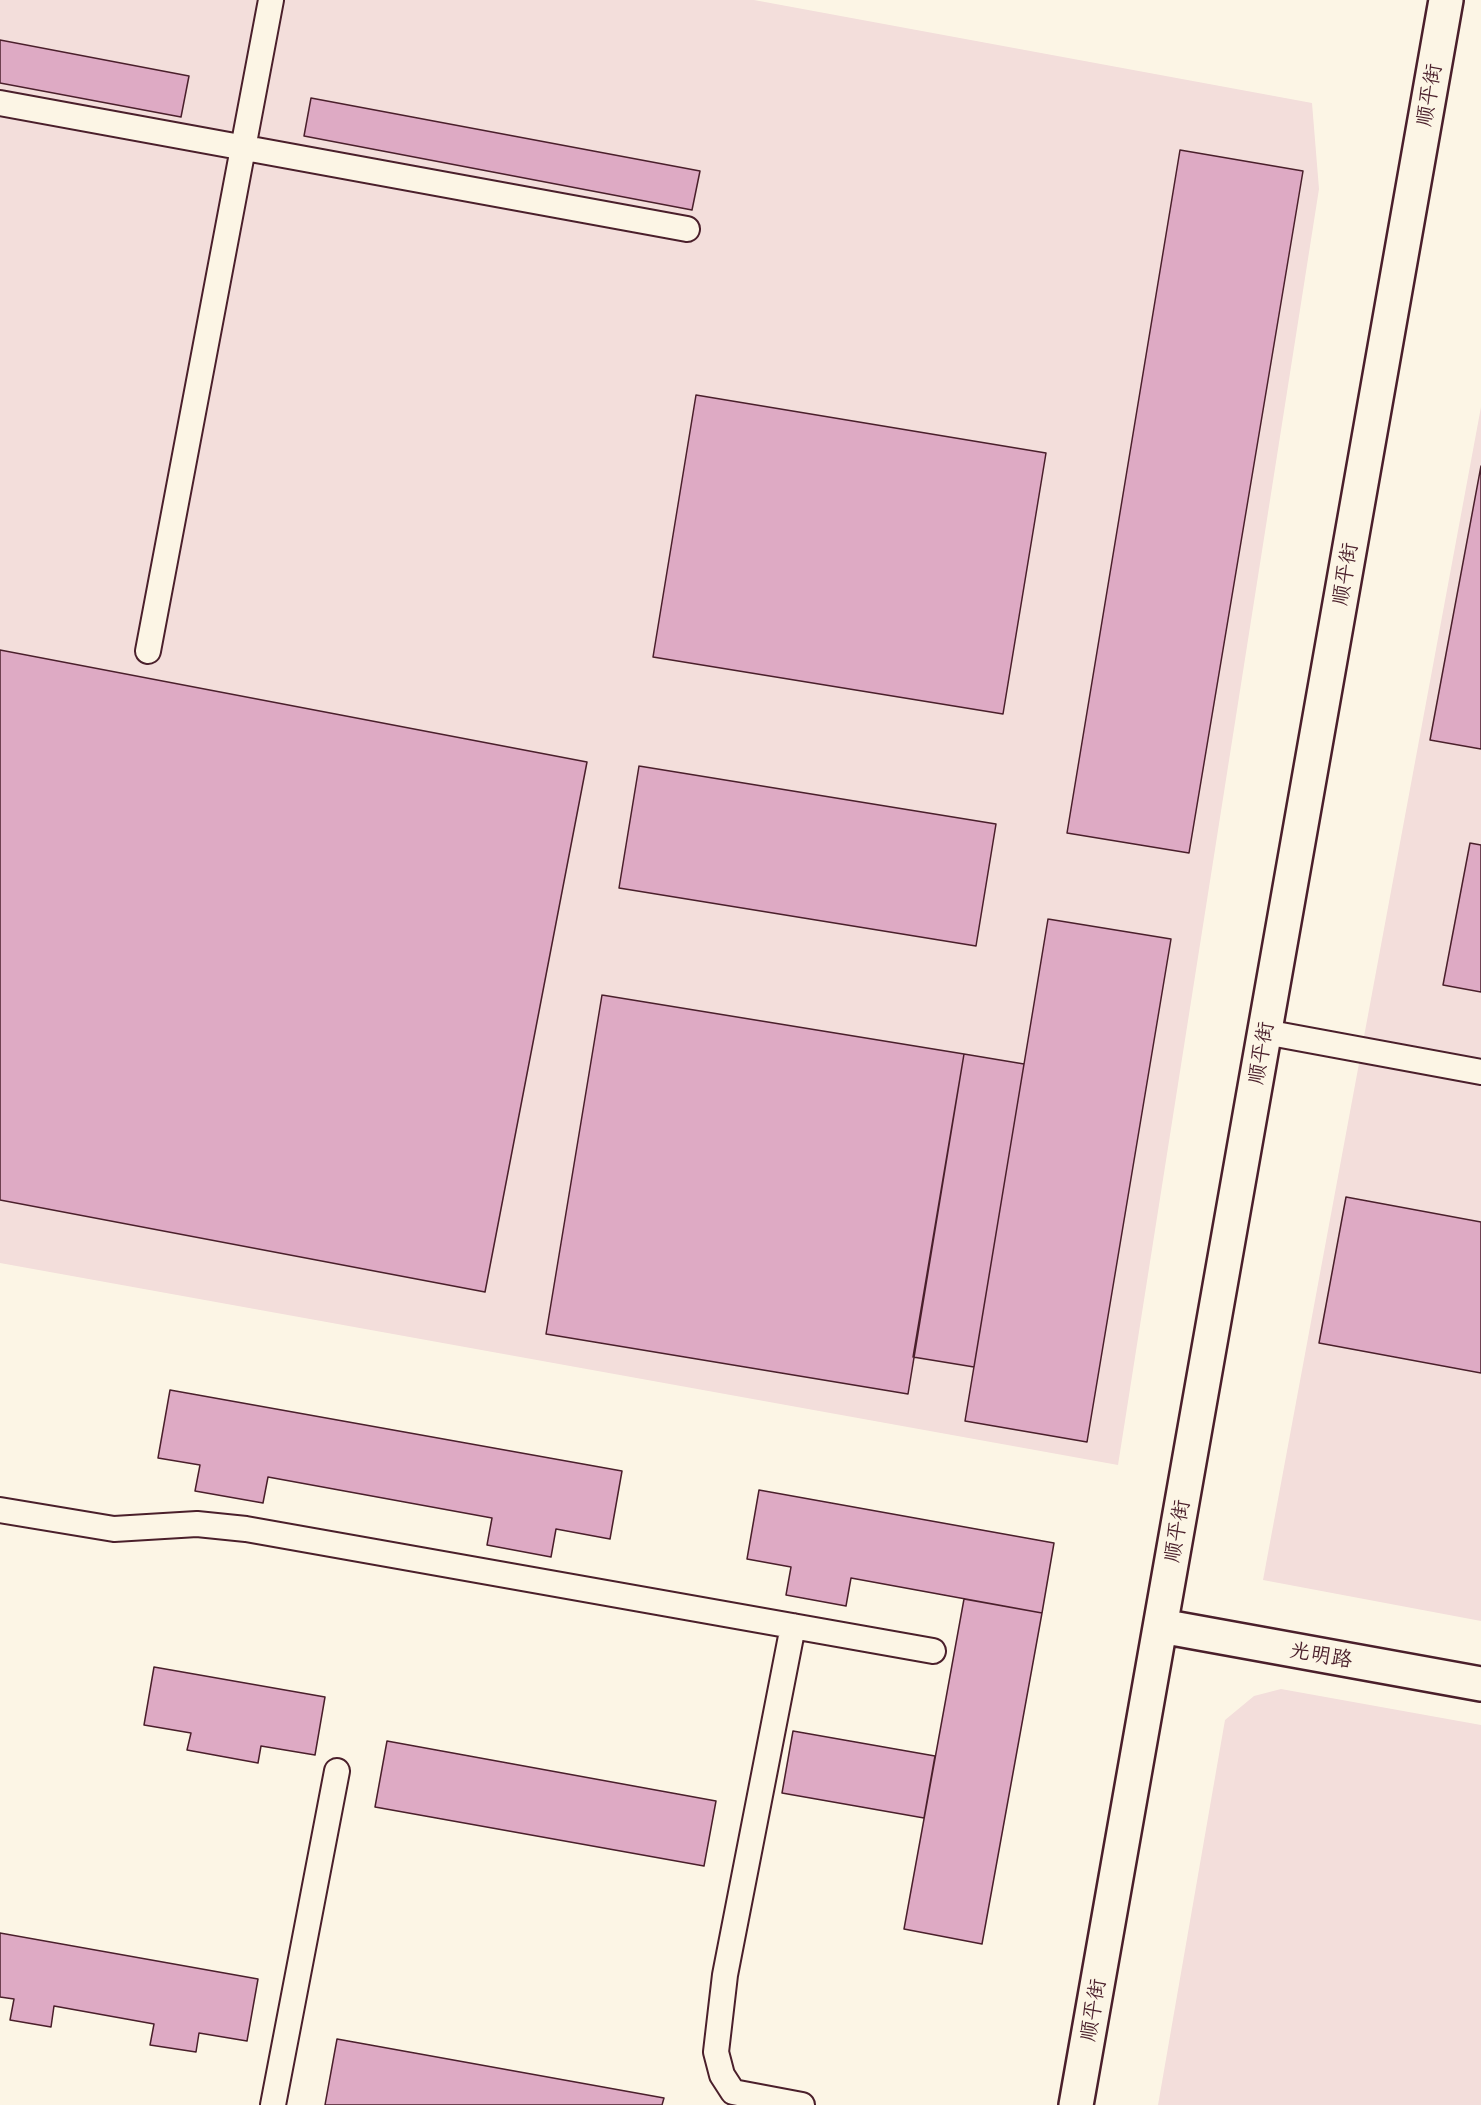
<!DOCTYPE html>
<html>
<head>
<meta charset="utf-8">
<style>
  body { margin:0 }
  canvas { display:block; background:#fcf5e5 }
</style>
</head>
<body>
<canvas width="1481" height="2105"></canvas>
<script>
const ctx = document.querySelector('canvas').getContext('2d');
ctx.lineJoin = 'round';
function fill(path, color) {
  ctx.fillStyle = color;
  ctx.fill(path, 'evenodd');
}
function poly(rows) {
  const path = new Path2D();
  for (const r of rows) {
    path.moveTo(r[0], r[1]);
    for (let i = 2; i < r.length; i += 2) path.lineTo(r[i], r[i + 1]);
  }
  return path;
}
function trace(path, color, width, dash) {
  ctx.strokeStyle = color;
  ctx.lineWidth = width;
  ctx.lineCap = dash ? 'butt' : 'round';
  ctx.setLineDash(dash || []);
  ctx.stroke(path);
}
function drawText(font, color, halo, rows, align = 'center') {
  ctx.font = font + ' Mali,"LXGW WenKai TC",sans-serif';
  ctx.lineWidth = 5;
  ctx.setLineDash([]);
  ctx.textBaseline = 'middle';
  ctx.strokeStyle = halo;
  ctx.fillStyle = color;
  for (const [text, x, y, turn = 0] of rows) {
    ctx.save();
    ctx.translate(x, y);
    ctx.rotate((+turn || 0) * Math.PI / 180);
    ctx.textAlign = isNaN(turn) ? turn : align;
    if (halo) ctx.strokeText(text, 0, 0);
    ctx.fillText(text, 0, 0);
    ctx.restore();
  }
}
const built = poly([
  [0,0,754,0,1312,103,1319,189,1118,1465,0,1263],
  [1481,407,1481,1621,1263,1580],
  [1281,1689,1481,1725,1481,2105,1158,2105,1225,1720,1254,1696]
]);
const building = poly([
  [0,40,189,76,181,117,0,83,0,40],
  [311,98,700,171,692,210,304,136,311,98],
  [1180,150,1303,171,1189,853,1067,833,1180,150],
  [696,395,1046,453,1003,714,653,657,696,395],
  [1481,466,1481,749,1430,740,1481,466],
  [0,650,587,762,485,1292,0,1200,0,650],
  [639,766,996,824,976,946,619,888,639,766],
  [1470,843,1481,845,1481,992,1443,985,1470,843],
  [1048,919,1171,939,1087,1442,965,1421,1048,919],
  [602,995,964,1054,908,1394,546,1334,602,995],
  [964,1054,1024,1064,974,1367,913,1357,964,1054],
  [1346,1197,1481,1222,1481,1373,1319,1343,1346,1197],
  [170,1390,622,1471,610,1539,556,1529,551,1557,487,1545,492,1518,268,1477,263,1503,195,1491,200,1465,158,1458,170,1390],
  [759,1490,1054,1543,1042,1613,851,1578,846,1606,786,1595,791,1567,747,1559,759,1490],
  [964,1599,1042,1613,982,1944,904,1929,964,1599],
  [154,1667,325,1697,315,1755,261,1746,258,1763,187,1750,191,1733,144,1725,154,1667],
  [793,1731,935,1756,924,1818,782,1793,793,1731],
  [387,1741,716,1801,704,1866,375,1807,387,1741],
  [0,1933,258,1979,247,2041,199,2033,196,2052,150,2045,154,2024,54,2006,51,2027,10,2020,14,1999,0,1997,0,1933],
  [337,2039,664,2098,662,2105,325,2105,337,2039]
]);
const service = poly([
  [0,103,687,229],
  [148,651,271,0],
  [1265,1032,1481,1072],
  [0,1510,114,1529,197,1524,246,1529,933,1651],
  [793,1626,725,1975,716,2052,722,2075,733,2092,802,2105],
  [273,2105,337,1771]
]);
const tertiary = poly([
  [1161,1626,1481,1684],
  [1076,2105,1446,0]
]);
const streetNames = [
  ["顺平街",1429,95,-80],
  ["顺平街",1345,574,-80],
  ["顺平街",1261,1053,-80],
  ["顺平街",1177,1531,-80],
  ["光明路",1321,1655,10],
  ["顺平街",1093,2010,-80]
];
fill(built, '#f3dedb');
fill(building, '#deaac4');
trace(building, '#4a1f2b', 1.5);
trace(service, '#4a1f2b', 28);
trace(tertiary, '#4a1f2b', 38);
trace(service, '#fcf5e5', 24);
trace(tertiary, '#fcf5e5', 33);
drawText('21px', '#4a1f2b', '#fcf5e5', streetNames);
</script>
</body>
</html>
